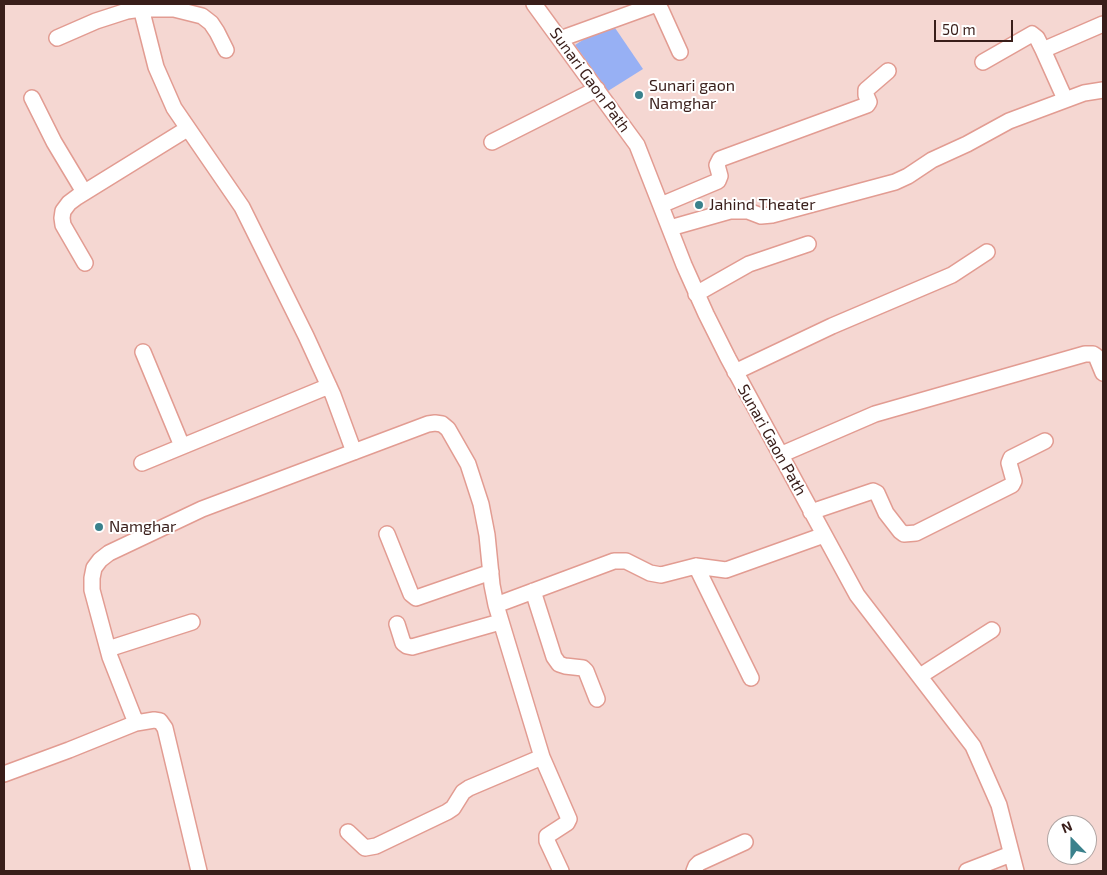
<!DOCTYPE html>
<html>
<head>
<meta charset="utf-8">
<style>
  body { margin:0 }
  #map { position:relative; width:1107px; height:875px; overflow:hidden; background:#f5d7d2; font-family:"Exo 2",sans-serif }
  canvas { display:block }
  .frame { position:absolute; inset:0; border:5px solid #391e1a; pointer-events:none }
  .north { position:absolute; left:1047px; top:815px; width:50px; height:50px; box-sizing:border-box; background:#fff; border:1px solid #b0a5a3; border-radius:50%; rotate:338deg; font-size:14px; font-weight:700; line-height:20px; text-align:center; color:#391e1a }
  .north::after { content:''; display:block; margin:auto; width:18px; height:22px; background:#3a818c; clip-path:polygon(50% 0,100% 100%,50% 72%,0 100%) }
  .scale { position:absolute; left:934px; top:20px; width:79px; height:22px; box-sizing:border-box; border:2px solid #391e1a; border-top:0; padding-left:6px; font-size:15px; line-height:18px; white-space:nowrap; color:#391e1a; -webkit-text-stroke:4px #fff; paint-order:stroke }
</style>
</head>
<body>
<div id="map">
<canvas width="1107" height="875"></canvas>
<div class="frame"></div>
<div class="north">N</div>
<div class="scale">50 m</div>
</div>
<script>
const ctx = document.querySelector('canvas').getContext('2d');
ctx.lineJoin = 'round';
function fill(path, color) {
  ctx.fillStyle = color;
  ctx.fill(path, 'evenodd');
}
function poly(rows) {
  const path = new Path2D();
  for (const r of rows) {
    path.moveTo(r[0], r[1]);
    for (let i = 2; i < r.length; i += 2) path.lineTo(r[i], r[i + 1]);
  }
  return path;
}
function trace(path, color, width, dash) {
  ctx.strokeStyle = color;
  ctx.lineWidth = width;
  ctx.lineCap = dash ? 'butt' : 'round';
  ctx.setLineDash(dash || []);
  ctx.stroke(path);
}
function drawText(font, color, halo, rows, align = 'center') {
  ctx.font = font + ' "Exo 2",sans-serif';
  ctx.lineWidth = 4;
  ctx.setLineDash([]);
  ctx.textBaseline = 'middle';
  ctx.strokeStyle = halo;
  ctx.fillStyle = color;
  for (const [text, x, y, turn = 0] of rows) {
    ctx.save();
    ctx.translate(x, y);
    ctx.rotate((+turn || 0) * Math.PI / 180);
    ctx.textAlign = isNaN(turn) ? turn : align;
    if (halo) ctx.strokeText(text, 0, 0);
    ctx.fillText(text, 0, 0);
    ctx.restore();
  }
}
const water = poly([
  [611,22,643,69,608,91,575,45]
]);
const minor = poly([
  [140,4,156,67,174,108,242,207,306,336,333,395,354,452],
  [534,4,637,145,684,265,706,314,728,358,857,595,973,746,999,805,1016,871],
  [57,38,96,21,127,11,141,9,174,9,202,16,211,23,217,32,226,50],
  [560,39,654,5,658,6,661,10,680,52],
  [983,62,1032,34,1037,38,1043,50],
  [32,98,54,142,84,192],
  [1065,99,1043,50,1103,24],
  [492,142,597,89],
  [661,205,718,181,720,176,717,165,720,159,867,105,869,102,866,95,866,90,888,71],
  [670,228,730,211,748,211,761,216,772,215,895,182,908,176,932,160,967,144,1009,121,1084,93,1103,90],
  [85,263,63,225,62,218,63,211,69,203,77,197,187,129],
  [696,294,749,264,808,244],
  [143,352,182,446],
  [735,372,832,326,952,275,987,252],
  [780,455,875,414,1085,354,1093,354,1096,356,1103,373],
  [142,463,329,386],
  [811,512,873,491,877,493,886,513,900,531,904,534,916,533,1012,485,1014,481,1009,463,1011,458,1045,441],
  [387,534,411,594,416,598,491,572],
  [696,566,751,678],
  [533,591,554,657,559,664,565,666,583,668,586,671,597,699],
  [496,605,542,757,569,819,567,823,547,836,547,841,561,871],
  [397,624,403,643,407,646,412,647,500,622],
  [108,649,192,622],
  [920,676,992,630],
  [136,723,110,657,92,590,92,578,94,568,100,560,109,553,202,509,428,424,435,423,442,424,448,429,468,464,481,504,487,535,492,585,496,605,614,561,626,561,650,573,661,575,696,566,726,570,824,535],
  [4,774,69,750,136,723,154,720,160,721,165,728,199,871],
  [348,832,365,848,376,846,447,812,453,808,463,792,469,788,542,757],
  [694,871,696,866,699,863,745,842],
  [967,871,1011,854]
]);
const markers = [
  [639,95,5,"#3a818c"],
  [699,205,5,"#3a818c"],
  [99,527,5,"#3a818c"]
];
const streetNames = [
  ["Sunari Gaon Path",590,80,54],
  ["Sunari Gaon Path",772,440,61]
];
const poiNames = [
  ["Sunari gaon",649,86],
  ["Namghar",649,104],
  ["Jahind Theater",709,205],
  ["Namghar",109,527]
];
fill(water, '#97b0f4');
trace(minor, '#e29c92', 18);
trace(minor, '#fff', 15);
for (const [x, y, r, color] of markers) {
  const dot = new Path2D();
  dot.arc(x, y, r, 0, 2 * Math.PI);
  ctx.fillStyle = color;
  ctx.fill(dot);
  trace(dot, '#fff', 2);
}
drawText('16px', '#391e1a', '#fff', streetNames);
drawText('16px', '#391e1a', '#fff', poiNames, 'left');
</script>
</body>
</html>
